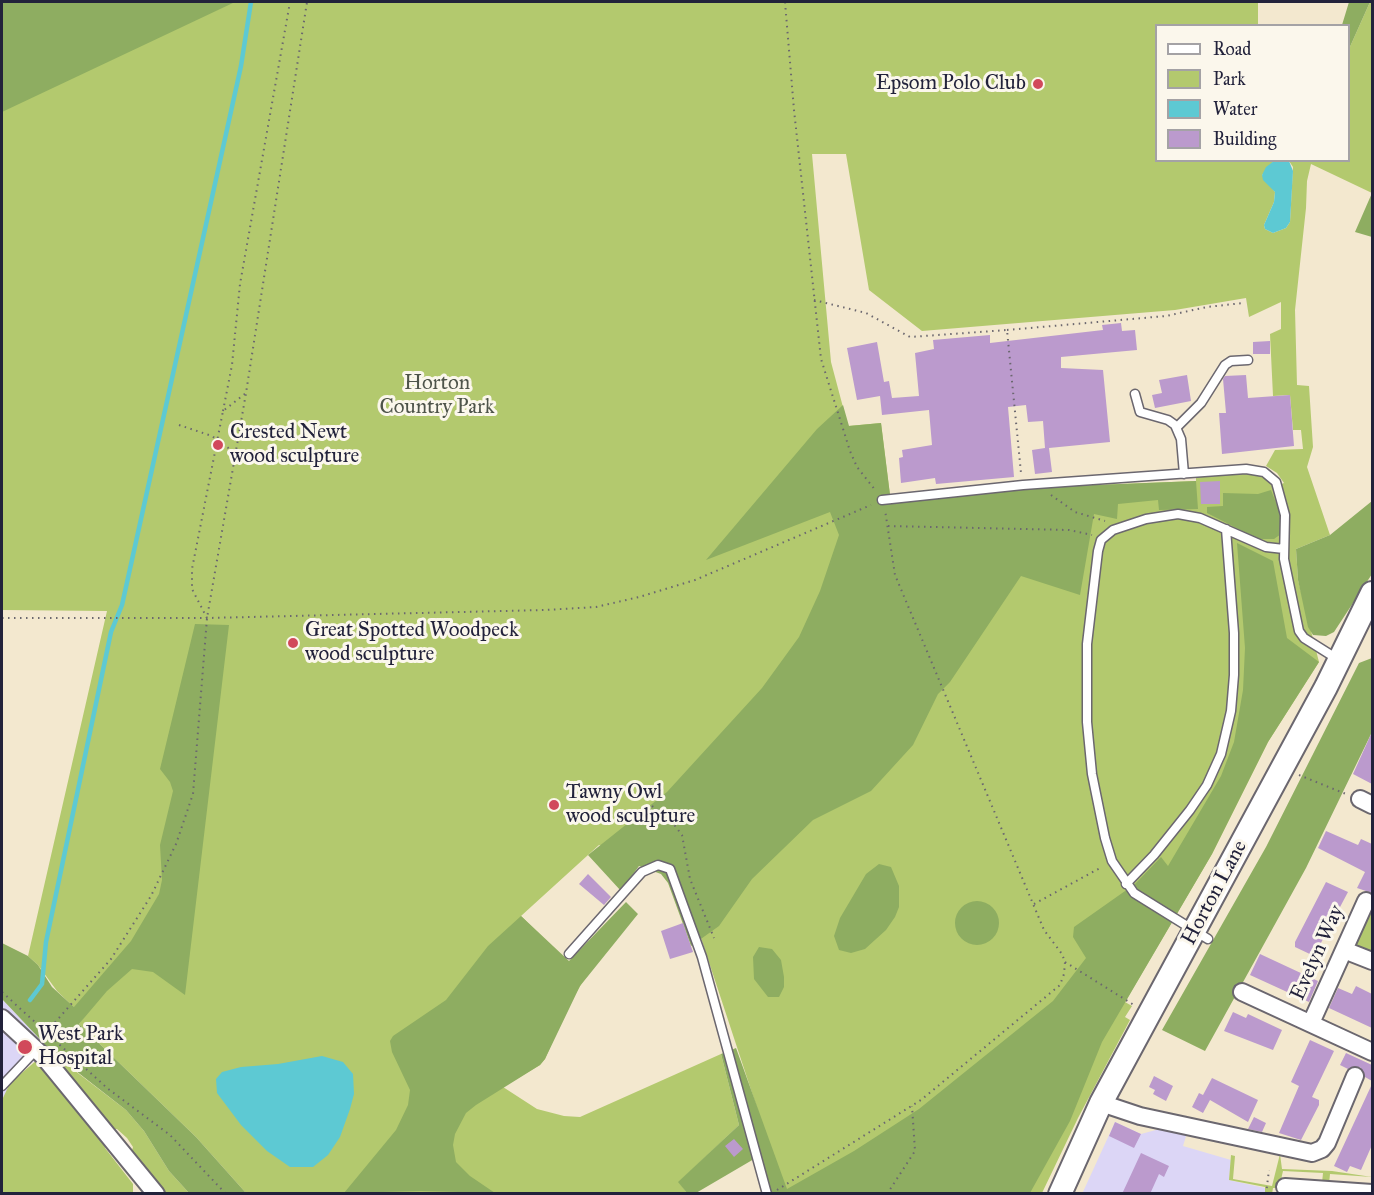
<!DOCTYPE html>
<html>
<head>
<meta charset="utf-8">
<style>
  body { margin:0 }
  #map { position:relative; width:1374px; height:1195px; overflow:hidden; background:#f3e8cf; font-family:"IM FELL Great Primer",serif }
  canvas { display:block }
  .frame { position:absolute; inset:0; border:3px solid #22223b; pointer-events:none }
  .legend { position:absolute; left:1155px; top:24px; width:195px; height:138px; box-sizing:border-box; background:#fbf7ec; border:2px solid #a4a2a5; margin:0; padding:8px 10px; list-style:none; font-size:18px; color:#22223b }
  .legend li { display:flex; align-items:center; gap:12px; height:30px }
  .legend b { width:30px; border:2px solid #a4a2a5 }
</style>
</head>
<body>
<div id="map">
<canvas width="1374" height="1195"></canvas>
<div class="frame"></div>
<ul class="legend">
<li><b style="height:8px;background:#fff"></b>Road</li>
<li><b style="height:16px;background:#b3c96e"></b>Park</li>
<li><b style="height:16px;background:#5dc9d3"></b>Water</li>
<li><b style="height:16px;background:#bb9acd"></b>Building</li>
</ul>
</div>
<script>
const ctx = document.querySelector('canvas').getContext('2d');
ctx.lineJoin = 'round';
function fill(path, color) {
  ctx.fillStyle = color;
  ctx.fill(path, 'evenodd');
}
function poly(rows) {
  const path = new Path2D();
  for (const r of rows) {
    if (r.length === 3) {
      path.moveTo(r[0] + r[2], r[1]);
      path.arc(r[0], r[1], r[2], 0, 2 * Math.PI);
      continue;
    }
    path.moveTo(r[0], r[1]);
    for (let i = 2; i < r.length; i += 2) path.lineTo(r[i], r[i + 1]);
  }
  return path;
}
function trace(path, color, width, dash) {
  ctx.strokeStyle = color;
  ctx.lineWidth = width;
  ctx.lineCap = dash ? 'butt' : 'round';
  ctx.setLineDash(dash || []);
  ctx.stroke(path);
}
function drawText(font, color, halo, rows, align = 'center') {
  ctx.font = font + ' "IM FELL Great Primer",serif';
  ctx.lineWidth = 6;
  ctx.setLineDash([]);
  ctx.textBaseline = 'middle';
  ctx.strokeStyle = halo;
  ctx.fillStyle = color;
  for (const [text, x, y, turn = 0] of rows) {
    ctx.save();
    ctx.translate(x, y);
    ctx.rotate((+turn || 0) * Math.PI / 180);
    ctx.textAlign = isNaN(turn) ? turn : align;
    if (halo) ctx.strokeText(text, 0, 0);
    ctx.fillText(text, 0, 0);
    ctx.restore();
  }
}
const built = poly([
  [2,999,53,1053,33,1062,13,1080,2,1100],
  [1115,1122,1141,1134,1167,1127,1187,1133,1183,1146,1231,1160,1229,1180,1265,1188,1265,1194,1082,1194]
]);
const green = poly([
  [2,2,1258,2,1258,25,1156,26,1156,160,1274,161,1262,175,1275,192,1274,202,1264,225,1265,229,1273,233,1286,228,1290,222,1293,167,1289,161,1348,160,1349,49,1370,2,1372,2,1372,193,1311,164,1307,181,1306,208,1295,310,1297,385,1309,386,1313,447,1307,467,1330,535,1296,549,1298,580,1319,662,1268,742,1212,854,1125,1002,1132,1006,1125,1017,1130,1020,1078,1118,1042,1193,785,1193,678,868,599,845,521,916,585,978,568,1006,545,1059,540,1065,503,1087,537,1109,564,1116,580,1117,721,1054,739,1125,679,1182,687,1193,246,1193,196,1137,79,1024,84,1017,57,991,38,965,28,956,107,611,2,610],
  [812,154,846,154,869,290,922,331,1175,310,1246,298,1249,317,1281,302,1281,329,1270,334,1273,396,1290,395,1293,430,1301,430,1303,449,1275,450,1266,466,1277,473,1284,483,1273,487,1264,476,1242,471,1196,475,1196,481,1047,487,891,503,881,423,848,426,831,362],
  [1372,902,1372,955,1357,947,1356,942],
  [44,1042,70,1067,126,1110,144,1131,169,1171,189,1193,163,1193,131,1154,133,1147,127,1138,117,1129,110,1129,44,1046],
  [37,1060,103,1138,105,1148,133,1184,133,1193,2,1193,2,1100,10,1083],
  [1280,1154,1282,1169,1332,1171,1372,1177,1330,1174,1329,1184,1322,1183,1323,1173,1283,1171,1279,1188,1273,1188,1272,1194,1265,1193,1265,1187,1229,1180,1231,1155,1235,1156,1233,1179,1272,1186]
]);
const forest = poly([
  [2,2,235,2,2,112],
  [1349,2,1370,2,1349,49,1348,26,1342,25],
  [1372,193,1372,237,1355,232],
  [843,405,849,426,881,423,891,503,1047,487,1196,481,1198,509,1159,510,1158,500,1118,504,1117,519,1094,514,1080,595,1021,576,950,682,938,694,913,745,871,791,813,820,752,879,719,926,691,946,668,883,661,874,639,866,621,891,588,855,667,792,762,688,799,637,820,591,839,535,830,512,706,560,817,429],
  [1271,490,1282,518,1281,534,1274,539,1258,539,1207,513,1207,507,1223,506,1223,493,1258,494],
  [1372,501,1372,574,1334,632,1326,636,1313,635,1308,627,1298,580,1296,549,1330,535],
  [1237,543,1273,561,1287,638,1319,662,1268,742,1212,854,1102,1042,1070,1121,1030,1193,763,1193,754,1159,696,1193,687,1193,678,1182,739,1125,721,1054,736,1048,787,1189,854,1151,919,1109,1053,1001,1086,958,1073,937,1074,927,1135,884,1161,857,1168,866,1221,776,1234,742,1243,690,1245,648],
  [195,624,229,625,185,995,153,972,132,969,107,991,79,1024,196,1137,246,1193,189,1193,169,1171,144,1131,126,1110,53,1053,2,999,2,943,28,956,38,965,52,987,74,1007,131,941,159,894,162,880,160,845,173,791,170,782,160,769],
  [1372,658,1372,732,1306,868,1205,1051,1162,1030,1266,847,1359,663],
  [879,864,891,867,899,886,899,907,895,917,886,930,865,949,851,953,839,950,834,936,840,918,866,874],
  [977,923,22],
  [626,902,638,914,580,986,545,1059,540,1065,476,1105,466,1113,455,1134,453,1145,456,1162,470,1176,495,1193,421,1191,344,1193,396,1130,408,1105,410,1090,392,1052,390,1041,393,1036,446,1000,488,946,521,916,569,961],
  [759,947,772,949,781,960,784,977,784,987,779,997,768,997,754,979,753,957]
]);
const water = poly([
  [1274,161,1289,161,1293,171,1290,222,1286,228,1273,233,1265,229,1264,225,1274,202,1275,192,1263,180,1262,175,1266,167],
  [322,1056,343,1062,353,1074,354,1094,350,1109,340,1137,328,1155,313,1167,290,1167,267,1151,241,1125,217,1093,216,1079,222,1072,241,1067,278,1064]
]);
const stream = poly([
  [30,1000,42,984,46,942,111,632,122,605,241,66,251,2]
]);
const building = poly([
  [1121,323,1122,331,1135,330,1137,350,1061,357,1061,368,1103,370,1110,442,1049,448,1052,472,1035,474,1032,450,1045,448,1043,421,1028,422,1026,405,1008,407,1014,477,936,484,935,478,901,483,899,458,903,457,902,450,932,445,929,410,882,415,880,396,857,400,847,348,877,342,884,382,889,381,892,398,919,396,915,353,934,349,933,340,990,335,990,343,1103,330,1102,325],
  [1270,341,1270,354,1253,354,1253,342],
  [1187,375,1191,401,1155,408,1152,395,1162,393,1159,380],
  [1246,375,1248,398,1290,395,1294,446,1222,454,1219,413,1226,413,1223,379,1225,376],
  [1220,481,1220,504,1201,504,1200,482],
  [1372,732,1372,784,1353,774],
  [1326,831,1358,845,1361,839,1372,844,1372,893,1357,888,1365,872,1318,848],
  [588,874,611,897,604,905,579,884],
  [1326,882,1348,892,1314,956,1295,947,1295,942],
  [683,923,693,952,670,959,661,931],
  [1260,954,1318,981,1309,1002,1250,975],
  [1356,986,1372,994,1372,1028,1329,1008,1338,988,1352,994],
  [1233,1012,1246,1018,1248,1014,1282,1030,1273,1050,1224,1031],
  [1310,1040,1334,1051,1312,1097,1319,1100,1319,1105,1301,1140,1279,1133,1299,1086,1291,1082],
  [1346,1053,1372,1065,1372,1081,1365,1077,1360,1067,1348,1069,1340,1065],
  [1154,1076,1173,1086,1166,1101,1153,1094,1155,1090,1149,1087],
  [1212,1078,1258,1100,1248,1122,1210,1100,1203,1113,1192,1107,1199,1093,1203,1095],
  [1372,1084,1372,1145,1361,1170,1350,1166,1347,1172,1334,1166],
  [1254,1117,1266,1123,1262,1132,1248,1129],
  [1115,1122,1141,1134,1134,1148,1109,1136],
  [734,1139,743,1149,734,1157,725,1146],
  [1141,1153,1169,1166,1164,1177,1159,1174,1150,1194,1122,1194]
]);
const path = poly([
  [785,2,794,110,821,359,850,451,857,467,876,491],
  [814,300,866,313,910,337,1007,330,1021,473],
  [1007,330,1166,316,1207,307,1243,303],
  [223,411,232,365,240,284,290,2],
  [179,425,212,436,235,453],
  [1051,495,1075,512,1105,521],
  [888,526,1069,530,1092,535],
  [2,618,207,618,545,610,596,607,639,597,695,580,871,505],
  [207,618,192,589,192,569,223,411,246,393],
  [1299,775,1346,794],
  [652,806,669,818,682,835,690,879,714,938],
  [1034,904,1102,867],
  [1065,962,1134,1005],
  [2,992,107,1088,170,1135,226,1194],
  [43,1036,111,959,151,896,176,844,193,794,207,618,246,393,307,2],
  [777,1190,921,1100,1060,985,1064,974,1065,962,1062,954,1044,930,895,575,885,510],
  [887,1194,915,1151,912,1106],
  [1266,1194,1269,1170]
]);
const lane = poly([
  [1135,394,1140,412,1168,420,1175,425,1181,439,1184,474],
  [1177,427,1201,403,1225,365,1231,361,1248,360],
  [882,500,1023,485,1246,469,1264,472,1276,482,1285,515,1284,559,1299,631,1304,638,1339,660],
  [1126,884,1154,855,1190,810,1207,785,1221,754,1231,711,1234,675,1234,633,1226,529],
  [1208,939,1134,893,1112,861,1105,838,1092,774,1087,722,1087,644,1098,551,1101,540,1113,530,1146,519,1178,514,1200,518,1266,547,1284,549],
  [569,954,642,872,658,865,670,869,702,957,767,1194],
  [2,1086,37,1049]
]);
const street = poly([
  [1360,799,1372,805],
  [1344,950,1372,961],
  [1242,992,1372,1052],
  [2,1018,43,1056,156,1194],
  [1311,1023,1366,901],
  [1101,1103,1140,1116,1312,1153,1322,1149,1327,1143,1355,1076],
  [1285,1187,1372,1193]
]);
const secondary = poly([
  [1060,1194,1101,1103,1326,687,1372,593]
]);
const markers = [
  [1038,84,6,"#d1495b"],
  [218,445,6,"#d1495b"],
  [293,643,6,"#d1495b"],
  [554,805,6,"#d1495b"],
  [25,1047,8,"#d1495b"]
];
const poiNames = [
  ["Epsom Polo Club",1026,84,"right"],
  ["Crested Newt",230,433],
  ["wood sculpture",230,457],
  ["Great Spotted Woodpeck",305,631],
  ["wood sculpture",305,655],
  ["Tawny Owl",566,793],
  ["wood sculpture",566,817],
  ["West Park",38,1035],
  ["Hospital",38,1059]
];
const parkNames = [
  ["Horton",437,384],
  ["Country Park",437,408]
];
const streetNames = [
  ["Horton Lane",1215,893,-62],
  ["Evelyn Way",1318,953,-66]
];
fill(built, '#dcd6f6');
fill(green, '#b3c96e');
fill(forest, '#8ead61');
fill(water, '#5dc9d3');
trace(stream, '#5dc9d3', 4.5);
fill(building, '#bb9acd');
trace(lane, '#6b676f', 11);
trace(street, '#6b676f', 20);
trace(secondary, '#6b676f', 26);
trace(path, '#6b676f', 2, [1.5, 4.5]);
trace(lane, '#fff', 8);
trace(street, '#fff', 16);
trace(secondary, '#fff', 22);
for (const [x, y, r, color] of markers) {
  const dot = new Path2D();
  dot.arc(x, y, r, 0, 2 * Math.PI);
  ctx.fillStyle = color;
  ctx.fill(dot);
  trace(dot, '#fbf7ec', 2);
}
drawText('21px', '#22223b', '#fbf7ec', poiNames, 'left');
drawText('21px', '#4e544a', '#fbf7ec', parkNames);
drawText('21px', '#22223b', '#fbf7ec', streetNames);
</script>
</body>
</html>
